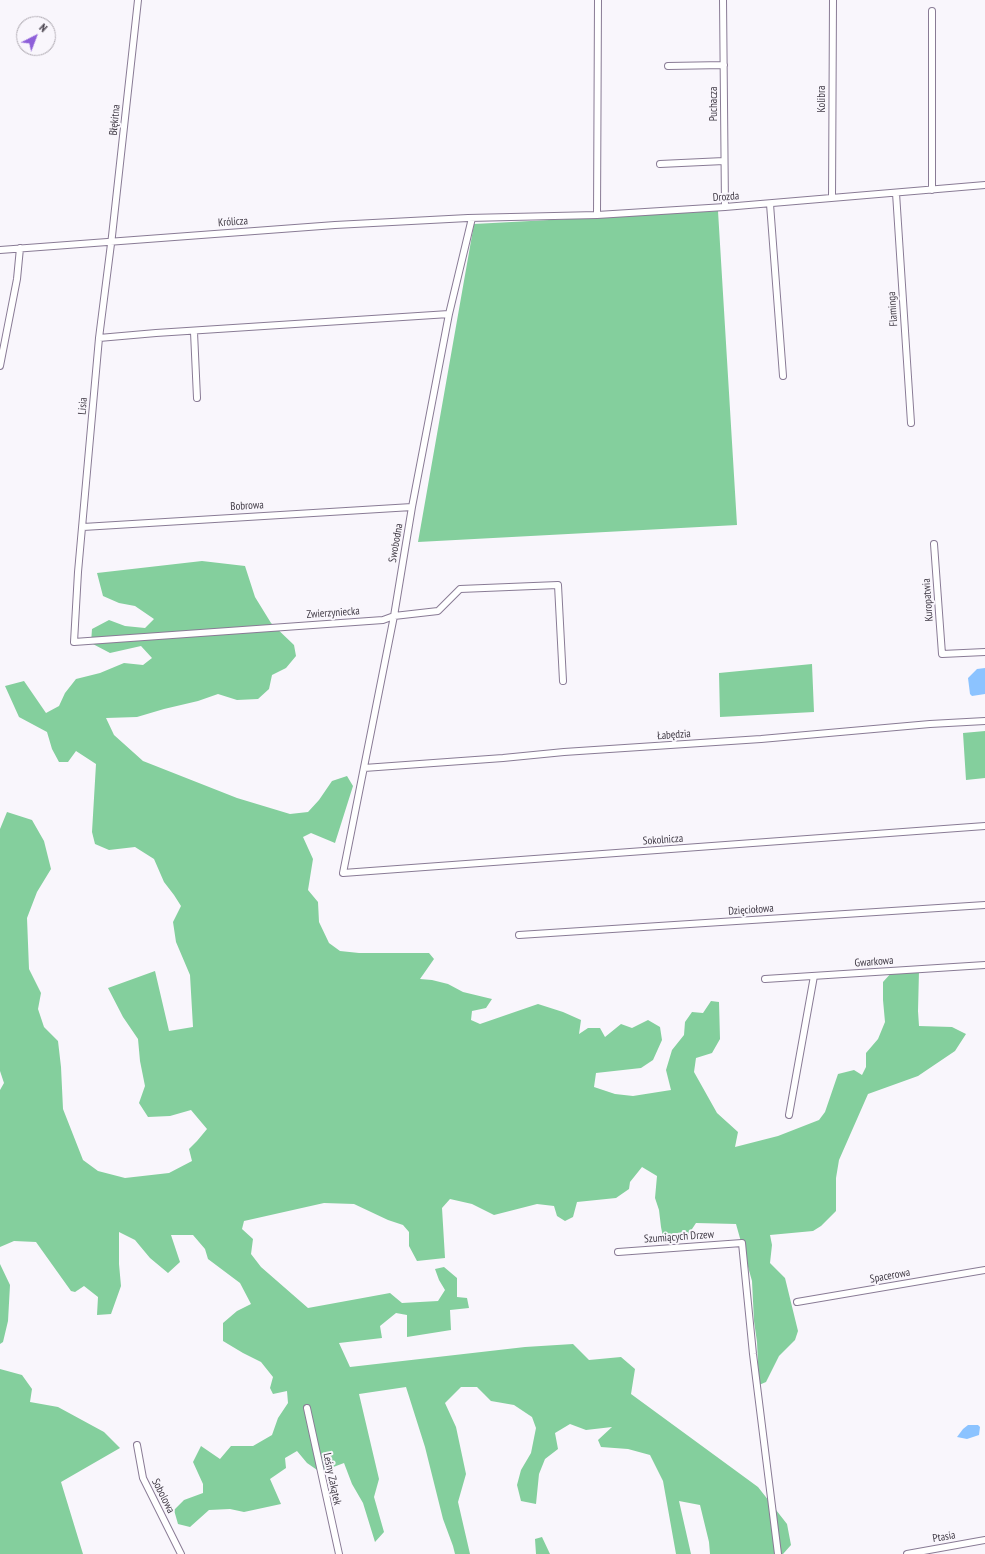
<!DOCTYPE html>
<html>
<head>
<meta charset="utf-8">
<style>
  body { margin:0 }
  #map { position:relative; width:985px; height:1554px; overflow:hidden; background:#f9f6fc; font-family:"PT Sans Narrow",sans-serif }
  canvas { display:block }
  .north { position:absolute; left:16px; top:16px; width:40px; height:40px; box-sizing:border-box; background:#f9f6fc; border:1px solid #afaab2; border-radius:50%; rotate:42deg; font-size:11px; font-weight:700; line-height:16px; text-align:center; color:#3f3944 }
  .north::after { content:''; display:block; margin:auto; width:14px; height:18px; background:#8e5fd9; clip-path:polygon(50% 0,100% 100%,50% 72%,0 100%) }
</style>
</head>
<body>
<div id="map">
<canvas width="985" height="1554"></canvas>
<div class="north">N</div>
</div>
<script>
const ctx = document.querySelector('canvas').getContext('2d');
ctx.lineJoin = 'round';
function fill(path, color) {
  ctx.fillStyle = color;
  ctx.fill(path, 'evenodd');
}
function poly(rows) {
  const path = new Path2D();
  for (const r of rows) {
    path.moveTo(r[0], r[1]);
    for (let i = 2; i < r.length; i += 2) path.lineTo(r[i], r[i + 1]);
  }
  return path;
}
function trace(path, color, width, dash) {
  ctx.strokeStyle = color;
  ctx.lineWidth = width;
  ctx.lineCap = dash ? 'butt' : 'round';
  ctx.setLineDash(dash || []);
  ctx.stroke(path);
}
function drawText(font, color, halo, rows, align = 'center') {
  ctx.font = font + ' "PT Sans Narrow",sans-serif';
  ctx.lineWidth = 4;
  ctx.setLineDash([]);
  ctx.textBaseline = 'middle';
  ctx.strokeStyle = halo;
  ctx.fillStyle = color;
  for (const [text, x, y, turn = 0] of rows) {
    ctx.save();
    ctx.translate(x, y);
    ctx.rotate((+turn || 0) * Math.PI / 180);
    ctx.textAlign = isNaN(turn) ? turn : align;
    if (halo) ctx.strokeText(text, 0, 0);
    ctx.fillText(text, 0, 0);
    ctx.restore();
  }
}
const forest = poly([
  [718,211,737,525,418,542,474,224],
  [202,561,245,566,255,597,271,623,294,645,296,656,286,668,272,675,269,689,258,699,237,700,218,694,198,701,164,709,137,717,106,718,114,735,143,761,237,798,290,814,308,812,319,800,332,781,347,776,353,786,335,843,311,833,303,837,313,859,308,890,318,902,319,922,329,943,340,951,359,953,429,953,434,959,420,979,432,980,448,984,463,992,492,999,486,1008,472,1011,471,1020,480,1024,538,1004,563,1012,581,1020,579,1034,588,1028,600,1028,605,1037,621,1024,632,1028,648,1020,660,1027,662,1040,653,1060,641,1068,596,1073,594,1087,615,1094,633,1096,671,1090,666,1070,672,1050,684,1035,685,1022,692,1012,703,1013,711,1001,719,1002,720,1039,712,1053,696,1058,694,1072,717,1113,738,1132,735,1147,778,1136,819,1120,825,1112,838,1074,854,1070,862,1075,866,1067,866,1053,878,1039,885,1022,883,1000,883,982,892,972,919,971,918,1011,919,1026,952,1027,966,1034,955,1051,918,1076,868,1094,839,1160,836,1178,836,1211,821,1226,813,1231,770,1235,772,1245,770,1263,785,1278,798,1331,795,1340,779,1356,766,1382,759,1385,757,1342,754,1321,752,1281,736,1224,696,1223,686,1238,672,1243,663,1237,661,1227,659,1210,655,1198,657,1176,642,1167,630,1182,629,1189,616,1198,577,1202,573,1217,565,1221,557,1216,554,1206,537,1204,494,1215,472,1204,450,1199,442,1208,445,1258,417,1261,409,1246,409,1232,403,1225,388,1220,354,1204,324,1203,244,1221,242,1229,253,1239,251,1254,261,1267,308,1308,390,1293,402,1303,438,1301,445,1290,439,1280,435,1269,444,1267,457,1278,457,1297,467,1298,469,1308,450,1310,451,1330,407,1337,407,1315,396,1313,380,1326,382,1338,339,1343,350,1367,525,1347,573,1344,589,1360,621,1357,635,1369,631,1394,758,1487,787,1524,791,1545,783,1554,710,1554,709,1542,700,1505,679,1501,691,1554,676,1554,663,1481,650,1455,628,1449,601,1447,598,1440,612,1427,586,1430,570,1424,555,1433,558,1449,545,1459,539,1474,536,1504,521,1501,517,1485,521,1470,531,1453,536,1428,532,1417,514,1405,491,1401,477,1387,461,1387,445,1403,456,1427,466,1474,458,1502,470,1554,455,1554,453,1546,443,1519,425,1447,406,1387,359,1394,379,1479,374,1497,384,1532,375,1542,363,1503,352,1484,344,1463,320,1472,307,1463,297,1451,285,1458,286,1468,270,1479,281,1504,244,1512,230,1509,209,1510,190,1527,178,1524,174,1510,184,1500,203,1493,203,1484,193,1462,201,1446,220,1459,231,1446,253,1446,272,1435,278,1418,288,1403,287,1391,273,1394,270,1388,273,1377,261,1362,243,1353,223,1341,223,1323,237,1311,251,1304,240,1283,208,1259,205,1249,193,1235,171,1235,180,1262,168,1273,150,1258,135,1240,119,1232,119,1264,121,1286,111,1314,97,1315,98,1297,84,1286,75,1292,71,1291,36,1242,14,1241,0,1247,0,1090,4,1083,0,1071,0,829,7,812,32,820,44,841,51,869,37,892,27,918,29,969,41,993,38,1009,44,1027,58,1041,61,1067,63,1109,83,1160,98,1171,125,1178,169,1173,192,1161,189,1149,197,1141,207,1129,191,1110,170,1116,148,1117,139,1103,145,1086,140,1061,138,1039,123,1017,108,988,155,971,169,1031,193,1027,190,975,176,942,173,922,181,906,174,895,164,882,154,859,135,847,109,850,95,844,92,832,96,764,76,751,68,762,59,762,52,749,47,732,19,717,5,686,24,681,46,713,59,706,65,693,76,679,100,673,124,663,143,665,152,658,141,646,110,653,91,643,92,629,109,620,125,626,145,628,154,619,135,606,119,603,103,596,97,573],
  [812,664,814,712,720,717,719,673],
  [985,731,985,778,966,780,963,733],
  [0,1264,10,1285,8,1321,3,1342,0,1344],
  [0,1369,22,1375,32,1389,30,1402,58,1407,104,1432,120,1448,61,1482,83,1554,0,1554],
  [542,1537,550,1554,536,1554,535,1539]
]);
const water = poly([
  [985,668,985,694,972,696,970,694,968,678,977,669],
  [968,1425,978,1425,980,1427,979,1435,967,1439,957,1437,963,1429]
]);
const minor = poly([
  [138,0,112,236,99,338,78,572,74,642,383,620,394,616,438,611,460,589,558,585,563,681],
  [723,0,725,207],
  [668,66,724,65],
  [660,164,724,161],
  [932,190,932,11],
  [896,193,911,423],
  [832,198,833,0],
  [770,204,783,376],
  [597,215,598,0],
  [472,218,449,314,412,507,394,616,343,873,985,826],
  [0,250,335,225,468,218,597,215,725,207,985,185],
  [194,332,197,398],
  [99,338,156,333,449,314],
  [0,366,17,279,20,248],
  [83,527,412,507],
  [934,544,942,654,985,652],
  [364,768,503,758,564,752,761,739,930,724,985,721],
  [519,935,985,905],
  [765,979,985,965],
  [789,1115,814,976],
  [618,1252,742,1243,753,1354,778,1554],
  [797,1302,985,1270],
  [307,1408,339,1554],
  [137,1445,143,1478,181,1554],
  [907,1554,985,1540]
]);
const streetNames = [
  ["Kolibra",822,99,-90],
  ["Puchacza",714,104,-90],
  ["Błękitna",115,120,-84],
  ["Drozda",726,197,-4],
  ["Królicza",233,222,-4],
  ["Flaminga",893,309,-94],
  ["Lisia",83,406,-85],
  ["Bobrowa",247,506,-3],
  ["Swobodna",396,543,-80],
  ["Kuropatwia",928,600,-94],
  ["Zwierzyniecka",333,613,-4],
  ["Łabędzia",674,735,-4],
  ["Sokolnicza",663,840,-4],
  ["Dzięciołowa",751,910,-4],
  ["Gwarkowa",874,962,-4],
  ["Szumiących Drzew",679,1237,-4],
  ["Spacerowa",890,1276,-10],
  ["Leśny Zakątek",332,1479,78],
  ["Sobolowa",163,1496,63],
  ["Ptasia",944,1537,-10]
];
fill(forest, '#84cf9d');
fill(water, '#8cc3ff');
trace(minor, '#897b95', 8);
trace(minor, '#fff', 6);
drawText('11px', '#3f3944', '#f9f6fc', streetNames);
</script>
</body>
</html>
